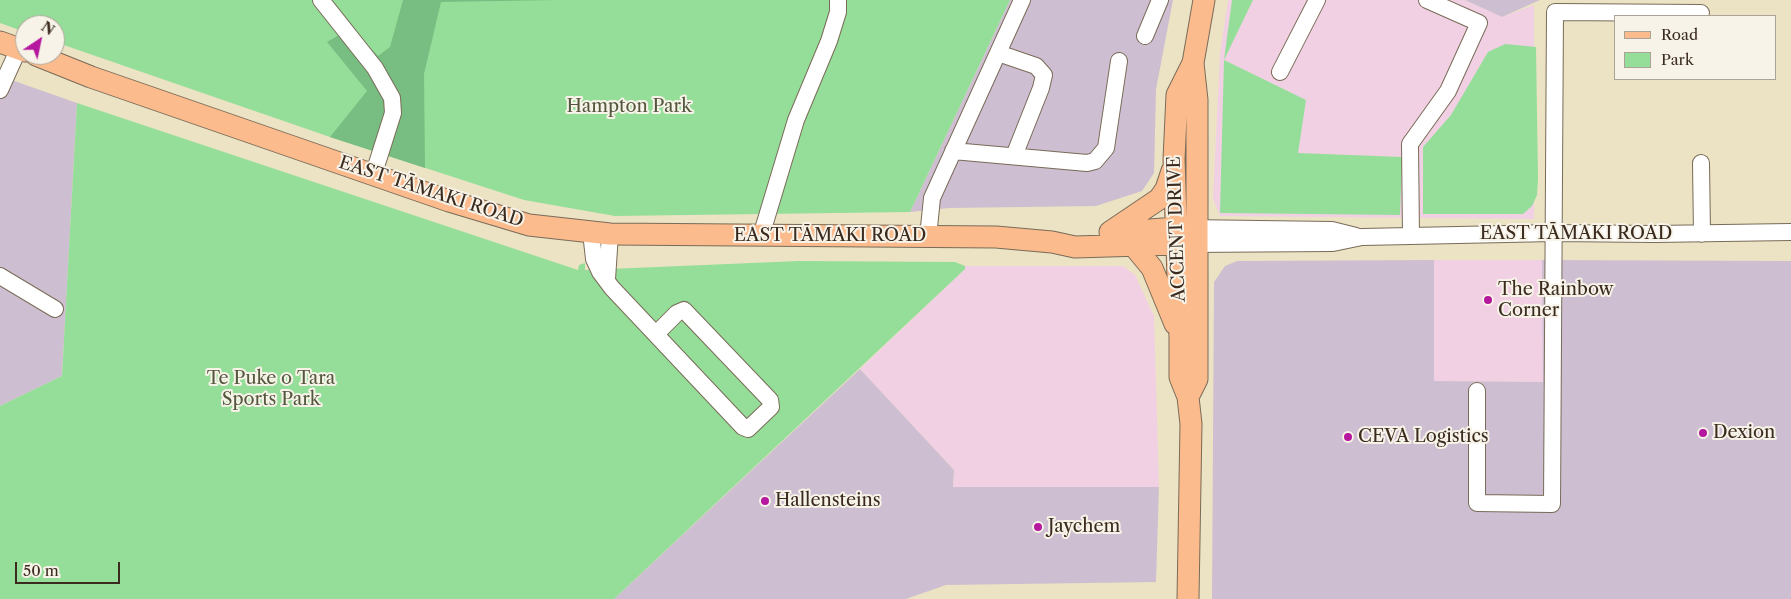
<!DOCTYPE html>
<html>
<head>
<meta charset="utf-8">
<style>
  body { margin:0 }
  #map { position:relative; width:1791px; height:599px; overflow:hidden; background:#ece3c4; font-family:"Libre Caslon Text",serif }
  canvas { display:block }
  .legend { position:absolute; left:1614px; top:15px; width:162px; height:65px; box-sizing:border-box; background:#f7f3e8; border:1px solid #aca397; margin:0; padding:6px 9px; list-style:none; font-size:15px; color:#3b2a1e }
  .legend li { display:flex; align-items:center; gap:10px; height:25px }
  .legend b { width:25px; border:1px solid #aca397 }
  .north { position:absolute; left:15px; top:15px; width:50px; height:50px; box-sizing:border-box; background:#f7f3e8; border:1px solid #aca397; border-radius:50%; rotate:34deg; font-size:14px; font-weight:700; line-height:20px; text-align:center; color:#3b2a1e }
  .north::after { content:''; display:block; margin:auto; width:18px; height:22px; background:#b5179e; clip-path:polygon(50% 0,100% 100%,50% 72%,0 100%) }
  .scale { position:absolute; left:15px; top:562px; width:105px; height:22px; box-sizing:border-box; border:2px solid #3b2a1e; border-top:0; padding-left:6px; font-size:15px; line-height:18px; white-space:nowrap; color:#3b2a1e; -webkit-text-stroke:4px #f7f3e8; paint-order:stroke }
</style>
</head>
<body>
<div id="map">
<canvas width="1791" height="599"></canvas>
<ul class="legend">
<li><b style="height:6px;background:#fbbb8d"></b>Road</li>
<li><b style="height:14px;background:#95de99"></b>Park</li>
</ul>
<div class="north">N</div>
<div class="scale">50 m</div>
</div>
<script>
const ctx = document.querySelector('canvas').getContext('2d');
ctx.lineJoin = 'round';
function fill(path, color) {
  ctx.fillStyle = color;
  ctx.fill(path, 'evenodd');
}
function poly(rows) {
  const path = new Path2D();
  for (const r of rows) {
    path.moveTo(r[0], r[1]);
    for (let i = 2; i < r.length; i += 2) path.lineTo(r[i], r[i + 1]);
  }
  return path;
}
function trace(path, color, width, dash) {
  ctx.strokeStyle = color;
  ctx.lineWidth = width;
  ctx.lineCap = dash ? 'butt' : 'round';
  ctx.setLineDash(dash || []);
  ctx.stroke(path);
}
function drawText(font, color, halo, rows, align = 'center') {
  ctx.font = font + ' "Libre Caslon Text",serif';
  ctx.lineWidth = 4;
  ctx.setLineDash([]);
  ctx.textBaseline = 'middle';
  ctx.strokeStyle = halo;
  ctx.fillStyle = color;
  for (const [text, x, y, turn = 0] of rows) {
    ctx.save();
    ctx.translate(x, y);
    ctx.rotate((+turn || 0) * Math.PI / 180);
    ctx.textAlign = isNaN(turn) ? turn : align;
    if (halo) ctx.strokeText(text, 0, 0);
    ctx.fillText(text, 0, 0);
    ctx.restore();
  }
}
const built = poly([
  [1228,0,1465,0,1502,17,1534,5,1534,219,1220,216,1213,199,1220,54],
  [1434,260,1542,260,1544,382,1434,381],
  [965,266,1123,266,1135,275,1154,316,1159,487,953,487,954,470,860,369,965,269]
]);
const industrial = poly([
  [1010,0,1173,0,1156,89,1154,173,1142,191,1096,206,949,208,910,212],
  [1465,0,1540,0,1502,17],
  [0,76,77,103,62,376,0,406],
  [1434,260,1434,381,1543,382,1542,260,1791,261,1791,599,1212,599,1214,282,1225,266,1237,261],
  [860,369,954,470,953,487,1159,487,1156,582,946,585,906,599,614,599]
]);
const green = poly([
  [0,0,1010,0,910,212,615,216,524,200,330,137,55,42,55,25,25,25,25,32,0,23],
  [1232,0,1253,0,1224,60,1306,100,1298,153,1402,157,1400,215,1220,213,1224,60],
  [1505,44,1536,47,1538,179,1537,195,1532,206,1523,214,1423,214,1423,147,1451,115,1488,52],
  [77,103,578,270,579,265,585,263,585,270,799,261,955,262,965,266,965,269,614,599,0,599,0,406,62,376]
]);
const forest = poly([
  [403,0,557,0,441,2,424,74,425,168,330,137,367,91,327,42,351,28,378,56,390,47]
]);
const minor = poly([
  [321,0,375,68,392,98,393,113,374,173],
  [1145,36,1160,0],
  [998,53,1036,66,1044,75,1041,88,1014,156],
  [1280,72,1317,0],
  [0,90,19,48],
  [953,151,1087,163,1095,161,1106,148,1119,61],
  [1701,163,1702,234],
  [1186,228,1332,230,1356,236],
  [591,232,594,259,600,272,612,288,743,427,748,429,771,407,770,400,684,310,677,313,656,334],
  [761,236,796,120,829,41,838,12,838,0],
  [1411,236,1410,144,1448,91,1479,23,1427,0],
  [928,237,932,198,1022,0],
  [1187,244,1333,243,1362,237,1554,233,1654,234,1791,232],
  [0,276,55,309],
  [607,279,610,234],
  [1477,391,1477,503,1552,504,1555,12,1701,13]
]);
const major = poly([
  [0,42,25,51],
  [36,55,91,77,449,201,529,225,610,234,996,237,1052,242,1075,247,1177,244],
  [1110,232,1159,199,1166,189,1172,171],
  [1124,232,1176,228],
  [1133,245,1152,268,1175,324],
  [1188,397,1197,379,1197,100,1193,63],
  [1188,599,1191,424,1188,397,1180,377,1180,338,1174,159,1177,95,1193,63,1204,0]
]);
const markers = [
  [1488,300,5,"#b5179e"],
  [1703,433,5,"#b5179e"],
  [1348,437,5,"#b5179e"],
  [765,501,5,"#b5179e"],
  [1038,527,5,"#b5179e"]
];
const parkNames = [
  ["Hampton Park",629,107],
  ["Te Puke o Tara",271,379],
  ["Sports Park",271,400]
];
const streetNames = [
  ["EAST TĀMAKI ROAD",431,192,18],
  ["ACCENT DRIVE",1177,229,-92],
  ["EAST TĀMAKI ROAD",1576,234],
  ["EAST TĀMAKI ROAD",830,236]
];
const poiNames = [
  ["The Rainbow",1498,290],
  ["Corner",1498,311],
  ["Dexion",1713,433],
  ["CEVA Logistics",1358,437],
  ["Hallensteins",775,501],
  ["Jaychem",1048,527]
];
fill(built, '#f1d0e3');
fill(industrial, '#cebed1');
fill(green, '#95de99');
fill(forest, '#78bd81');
trace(minor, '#796b58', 18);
trace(major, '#796b58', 23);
trace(minor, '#fff', 16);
trace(major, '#fbbb8d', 21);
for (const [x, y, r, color] of markers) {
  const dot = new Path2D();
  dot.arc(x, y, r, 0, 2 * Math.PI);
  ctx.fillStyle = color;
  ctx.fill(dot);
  trace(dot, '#f7f3e8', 2);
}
drawText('18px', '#52573d', '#f7f3e8', parkNames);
drawText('18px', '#3b2a1e', '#f7f3e8', streetNames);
drawText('18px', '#3b2a1e', '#f7f3e8', poiNames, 'left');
</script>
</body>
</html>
